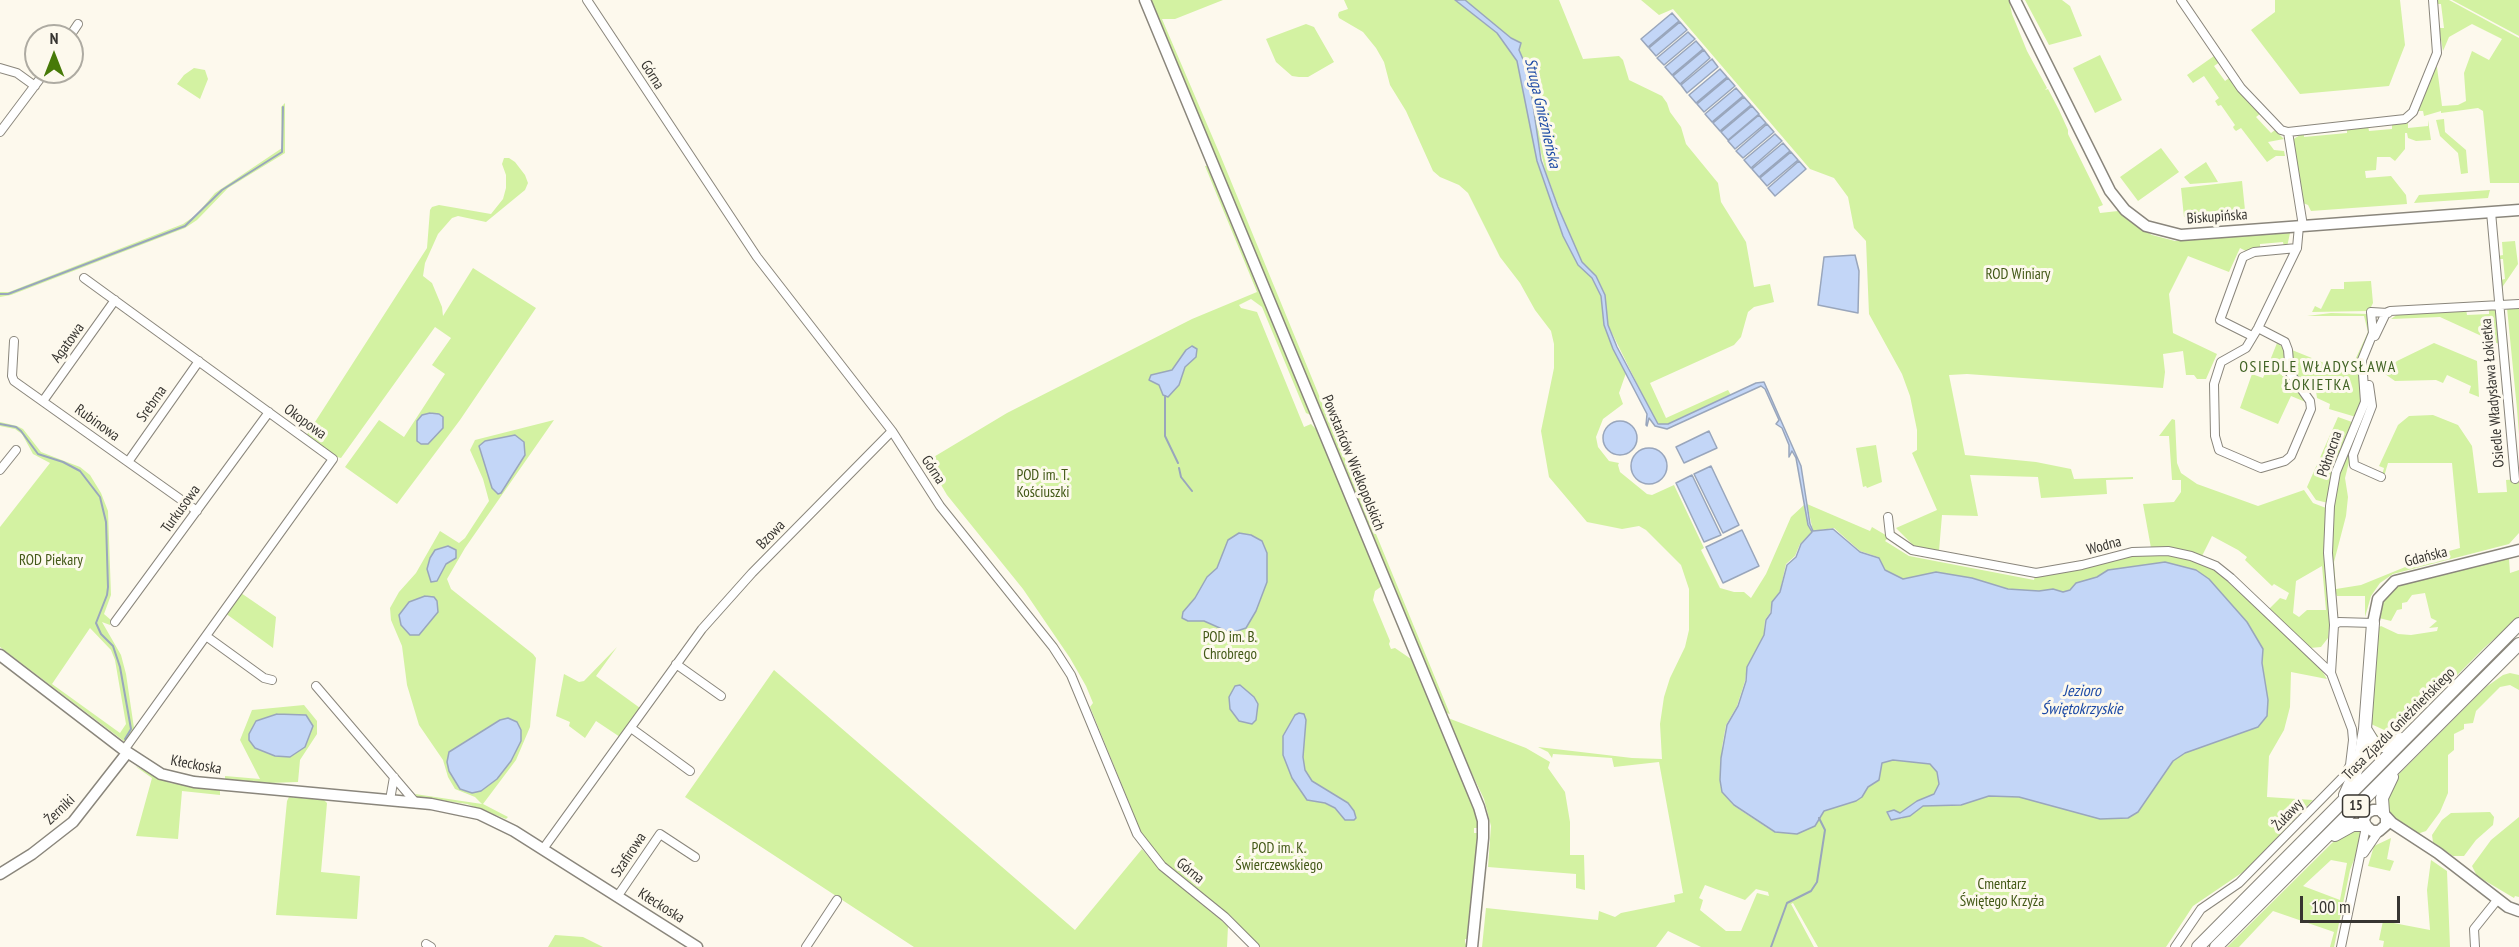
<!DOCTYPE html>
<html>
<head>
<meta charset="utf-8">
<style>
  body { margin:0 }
  #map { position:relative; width:2519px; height:947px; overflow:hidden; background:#fdf9ed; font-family:"PT Sans Narrow",sans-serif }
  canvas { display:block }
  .north { position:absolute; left:24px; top:24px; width:60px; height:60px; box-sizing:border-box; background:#fdf9ed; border:2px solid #aeaba2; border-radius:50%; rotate:0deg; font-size:16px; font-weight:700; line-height:24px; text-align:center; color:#373531 }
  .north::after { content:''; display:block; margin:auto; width:21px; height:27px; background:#477a08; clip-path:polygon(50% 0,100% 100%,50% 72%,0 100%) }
  .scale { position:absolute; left:2300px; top:896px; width:100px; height:27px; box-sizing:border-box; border:3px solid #373531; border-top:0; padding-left:8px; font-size:18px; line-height:21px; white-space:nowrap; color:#373531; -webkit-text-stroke:4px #fdf9ed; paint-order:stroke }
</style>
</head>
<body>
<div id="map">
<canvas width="2519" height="947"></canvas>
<div class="north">N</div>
<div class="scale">100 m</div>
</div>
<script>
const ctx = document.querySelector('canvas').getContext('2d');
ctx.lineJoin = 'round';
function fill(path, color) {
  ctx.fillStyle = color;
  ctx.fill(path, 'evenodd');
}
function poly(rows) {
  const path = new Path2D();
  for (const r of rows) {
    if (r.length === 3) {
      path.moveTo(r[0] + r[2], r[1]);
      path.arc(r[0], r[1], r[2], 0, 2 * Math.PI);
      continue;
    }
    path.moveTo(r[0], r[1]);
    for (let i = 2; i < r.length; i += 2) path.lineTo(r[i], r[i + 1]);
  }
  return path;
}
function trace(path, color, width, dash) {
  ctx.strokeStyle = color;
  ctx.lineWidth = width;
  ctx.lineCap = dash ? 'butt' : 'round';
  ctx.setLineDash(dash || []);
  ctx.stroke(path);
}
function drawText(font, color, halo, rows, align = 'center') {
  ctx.font = font + ' "PT Sans Narrow",sans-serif';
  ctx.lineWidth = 6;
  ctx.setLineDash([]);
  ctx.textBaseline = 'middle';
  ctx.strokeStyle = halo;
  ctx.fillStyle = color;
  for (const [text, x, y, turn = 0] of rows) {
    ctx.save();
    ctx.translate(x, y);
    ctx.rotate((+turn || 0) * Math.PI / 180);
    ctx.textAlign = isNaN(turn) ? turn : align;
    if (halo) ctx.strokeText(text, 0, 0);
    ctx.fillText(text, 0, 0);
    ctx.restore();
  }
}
const green = poly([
  [1150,0,1223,0,1175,19,1162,19,1221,157,1450,714,1443,712],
  [1344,0,1455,0,1497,33,1517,61,1537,161,1563,236,1578,265,1592,278,1601,296,1604,325,1626,373,1619,393,1623,404,1603,419,1596,437,1598,447,1609,461,1619,463,1618,465,1620,472,1647,494,1652,495,1674,485,1704,548,1701,550,1720,588,1734,592,1744,592,1751,598,1766,574,1791,517,1805,504,1812,532,1800,544,1795,556,1786,564,1780,591,1772,602,1770,613,1765,620,1764,635,1747,667,1745,681,1737,706,1726,725,1722,747,1720,780,1722,792,1734,806,1774,832,1797,834,1815,826,1824,811,1856,801,1862,797,1868,787,1879,780,1882,763,1893,760,1930,764,1937,772,1939,784,1934,794,1917,801,1900,813,1894,810,1901,819,1923,806,1961,805,1989,796,2019,797,2100,819,2128,818,2138,812,2173,761,2185,753,2257,727,2267,715,2268,700,2262,663,2263,650,2231,604,2209,579,2196,570,2164,562,2108,570,2097,577,2076,583,2070,590,2062,593,2053,589,2039,591,2008,589,1956,576,1921,576,1903,580,1885,570,1878,557,1860,551,1834,528,1813,531,1807,504,1870,531,1872,527,1889,537,1885,541,1909,556,2034,580,2035,576,2082,568,2134,555,2181,556,2214,569,2319,666,2327,679,2291,672,2290,707,2284,730,2269,756,2267,797,2313,800,2246,870,2193,906,2166,947,1818,947,1793,903,1791,904,1814,947,1701,947,1668,931,1656,947,1482,947,1486,908,1598,920,1599,911,1615,917,1621,913,1675,902,1674,895,1683,893,1659,762,1614,767,1612,758,1553,754,1552,758,1548,752,1538,747,1632,758,1662,759,1660,724,1664,697,1670,678,1685,647,1689,630,1689,589,1681,565,1646,530,1639,526,1622,529,1587,522,1549,477,1541,431,1554,368,1554,344,1551,331,1535,310,1520,283,1500,257,1468,193,1459,185,1440,177,1433,171,1406,111,1390,85,1384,62,1376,48,1363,32,1339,18,1338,15,1339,12,1348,9],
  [1705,885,1745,900,1756,889,1768,892,1769,896,1757,893,1741,931,1726,931,1700,910,1703,900,1699,898],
  [1465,0,1559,0,1583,59,1619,56,1623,60,1629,80,1662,96,1667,103,1670,112,1681,127,1686,144,1718,183,1721,202,1746,242,1754,287,1770,284,1774,302,1754,307,1748,312,1741,337,1734,345,1650,383,1666,418,1728,390,1731,395,1668,424,1659,424,1654,418,1608,325,1605,295,1596,276,1582,262,1570,238,1546,173,1537,137,1528,71,1519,50,1521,43,1511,38],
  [1641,0,2009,0,2012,14,2027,51,2047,88,2045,90,2048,89,2059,110,2068,130,2068,134,2103,205,2098,207,2100,213,2118,211,2128,220,2152,235,2175,241,2290,233,2287,247,2284,247,2283,242,2260,244,2260,250,2246,251,2240,248,2229,272,2188,256,2169,294,2173,333,2217,354,2206,379,2197,379,2194,375,2186,375,2183,351,2163,354,2165,372,2163,388,1967,374,1949,375,1965,455,2036,462,2071,469,2074,479,2133,477,2133,479,2106,480,2107,494,2041,498,2038,477,1970,475,1978,516,1942,515,1939,551,1916,548,1896,528,1937,510,1912,453,1917,450,1917,430,1910,396,1902,374,1869,314,1866,241,1854,228,1848,197,1834,178,1810,169,1673,9,1659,15],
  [2025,0,2062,0,2070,6,2082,36,2049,45],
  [2275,0,2400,0,2405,45,2389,86,2300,94,2251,30,2275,12],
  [2436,0,2449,0,2519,38,2519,183,2490,183,2483,111,2478,108,2441,113,2441,111,2424,116,2423,111,2418,111,2435,67,2437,67,2442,106,2458,105,2466,101,2464,73,2472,51,2489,60,2502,39,2472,24,2449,37,2443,51,2439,28,2444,28,2441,4,2436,4],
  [2452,0,2519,0,2519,36],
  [1306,24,1314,27,1334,62,1308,77,1299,77,1292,76,1276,62,1266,39],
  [2100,55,2122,100,2095,113,2073,68],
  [2214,56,2220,62,2214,66,2225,81,2232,76,2260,114,2256,117,2271,133,2275,130,2284,139,2268,142,2274,150,2284,151,2285,156,2276,156,2267,162,2241,128,2236,131,2234,129,2233,127,2235,125,2221,105,2218,106,2215,101,2219,98,2204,76,2193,83,2187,75],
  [194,68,205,70,208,79,200,99,177,84,184,75],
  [285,103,285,153,228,188,197,220,185,228,11,295,0,297,0,292,9,292,183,224,196,215,215,193,282,148,281,107],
  [2444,119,2445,132,2466,150,2468,173,2461,174,2458,153,2440,136,2436,120],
  [2428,120,2431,140,2416,141,2408,138,2407,133,2405,133,2405,149,2395,161,2390,157,2377,157,2376,170,2365,171,2366,178,2391,176,2406,195,2407,204,2311,211,2308,205,2303,203,2293,140,2295,138,2304,133,2304,137,2347,133,2347,128,2368,126,2369,131,2392,129,2392,124,2408,122,2408,128,2428,126],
  [2161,148,2179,172,2138,201,2120,177],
  [504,158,509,158,515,162,525,175,528,183,525,190,486,222,458,216,452,218,438,234,425,263,423,276,432,283,442,307,443,316,473,268,536,308,460,420,397,504,345,467,379,420,404,437,445,374,432,365,451,338,435,327,341,458,333,456,306,436,427,248,430,210,432,207,439,205,491,214,503,199,506,188,506,175,502,164],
  [2206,162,2218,182,2190,184,2184,177],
  [1205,166,1209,166,1313,416,1306,413,1262,307,1251,299,1239,305,1241,308,1257,312,1304,427,1311,424,1318,431,1382,586,1375,591,1373,600,1390,641,1389,644,1391,649,1395,648,1411,659,1476,808,1480,828,1474,828,1474,833,1480,833,1475,887,1472,887,1472,891,1475,892,1470,930,1467,930,1469,939,1465,939,1465,942,1467,947,1259,947,1232,917,1165,863,1143,837,1090,707,1093,703,1086,686,1070,658,1023,589,947,495,927,461,1007,413,1192,319,1257,292],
  [2242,181,2245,210,2184,217,2181,188],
  [2490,190,2488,198,2414,203,2419,195],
  [2515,241,2518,264,2501,289,2500,280,2505,279,2503,259,2498,259,2498,256,2503,255,2502,242],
  [2371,281,2373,303,2369,311,2312,312,2315,306,2321,309,2331,289,2344,289,2344,282],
  [2489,308,2494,309,2497,314,2499,344,2440,317,2391,319,2398,314,2466,309,2467,315,2489,314],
  [2507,308,2519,308,2519,435,2517,409],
  [2331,313,2369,314,2371,334,2362,355,2364,399,2356,417,2329,409,2330,404,2317,398,2315,384,2296,378,2293,369,2292,350,2349,373,2368,332,2364,316,2307,316],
  [2277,343,2285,349,2286,359,2281,360,2282,376,2290,377,2308,403,2291,396,2278,424,2240,408,2252,374,2263,378],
  [2434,343,2477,361,2479,397,2469,393,2471,386,2447,375,2443,383,2436,380,2395,381,2385,374,2384,372,2397,361],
  [2367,403,2369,409,2351,454,2345,478,2348,497,2346,516,2334,562,2336,589,2361,585,2420,561,2420,559,2460,548,2452,463,2388,463,2383,480,2381,479,2384,468,2379,466,2398,425,2409,416,2433,415,2458,425,2472,446,2478,493,2507,492,2506,480,2519,479,2519,533,2509,544,2393,574,2380,583,2371,596,2365,617,2365,596,2337,596,2334,589,2331,554,2333,506,2338,472],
  [2338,417,2352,422,2352,425,2328,503,2316,500,2307,487],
  [2172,419,2175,420,2177,463,2181,473,2197,484,2258,506,2304,490,2313,503,2326,508,2330,619,2328,638,2321,647,2310,648,2269,609,2280,598,2286,600,2289,593,2274,584,2272,586,2245,560,2247,557,2238,550,2212,536,2202,556,2182,549,2151,548,2143,504,2174,502,2181,492,2181,480,2172,480,2169,436,2159,436],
  [2322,566,2326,610,2307,610,2299,617,2293,613,2296,581],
  [554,420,465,548,447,579,451,589,533,654,536,658,530,727,516,760,483,804,508,817,506,819,467,804,417,797,415,794,482,804,475,797,455,789,448,777,443,760,419,725,407,685,402,646,391,620,390,608,399,592,416,573,440,531,459,543,465,538,489,501,483,479,470,450,475,440],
  [0,422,17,426,23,429,41,452,80,467,90,475,101,493,108,511,111,595,104,614,112,621,110,625,102,622,121,655,126,674,134,728,125,742,0,647,0,527,50,463,33,454,22,434,15,429,0,426],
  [90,628,111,650,115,660,126,724,120,733,52,684],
  [1876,445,1882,482,1867,488,1866,486,1863,487,1856,448],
  [2509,559,2510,573,2519,570,2519,617,2484,648,2393,740,2381,742,2373,733,2388,739,2393,734,2371,724,2378,628,2381,626,2398,634,2411,635,2437,631,2438,627,2429,628,2437,621,2431,618,2425,593,2412,595,2407,602,2402,603,2402,609,2397,610,2391,621,2379,618,2383,600,2399,584,2483,563],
  [241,593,276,617,273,648,225,613],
  [2505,645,2506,650,2217,939,2216,938],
  [617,647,596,676,640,708,620,737,596,721,585,738,569,726,570,722,556,716,564,674,579,682,584,681],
  [774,670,1075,930,1142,849,1159,869,1228,926,1227,947,914,947,685,797],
  [2510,673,2519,675,2519,690,2510,685,2500,687,2476,711,2473,723,2464,724,2464,729,2454,734,2454,750,2448,755,2448,793,2440,812,2426,831,2417,834,2395,822,2389,812,2385,798,2397,776,2486,687,2503,675],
  [304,705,317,721,317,734,300,760,298,782,269,783,225,779,225,776,260,779,240,740,252,710],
  [1448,718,1526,748,1550,762,1548,768,1565,792,1570,822,1570,855,1584,855,1585,890,1576,888,1576,874,1488,867,1491,826,1484,799,1446,719],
  [135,766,170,783,220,790,220,795,182,791,178,839,136,836,152,778],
  [289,797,324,800,327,803,321,872,360,876,357,919,276,915,287,801],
  [2490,812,2494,817,2493,825,2476,840,2464,856,2453,856,2433,842,2432,835,2442,820,2451,813],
  [2519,817,2519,897,2515,896,2514,898,2477,876,2472,866,2491,840],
  [2352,829,2359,829,2362,832,2361,842,2350,870,2334,947,2330,947,2334,932,2273,911,2239,947,2227,947,2332,843],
  [2331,860,2347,863,2340,900,2303,886],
  [2391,838,2387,859,2394,861,2390,871,2368,866,2374,846],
  [2431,860,2447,871,2450,947,2383,947,2384,941,2379,940,2383,921,2430,930,2427,890],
  [555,935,583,937,603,947,548,947]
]);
const water = poly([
  [1455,0,1465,0,1511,38,1521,43,1519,50,1528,71,1541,160,1558,207,1582,262,1596,276,1605,295,1608,325,1617,347,1658,424,1668,424,1756,383,1764,382,1801,466,1810,524,1813,531,1833,529,1860,552,1879,558,1885,570,1903,579,1936,572,1972,578,2008,589,2039,591,2053,589,2063,592,2070,590,2076,583,2097,577,2108,570,2165,562,2196,570,2209,579,2247,622,2263,649,2262,663,2268,700,2267,716,2258,727,2185,753,2173,761,2138,812,2128,818,2100,819,2019,797,1989,796,1961,805,1923,806,1910,816,1891,820,1887,812,1894,810,1900,813,1917,801,1934,794,1939,784,1937,772,1930,764,1893,760,1882,763,1879,780,1868,787,1862,797,1856,801,1824,811,1815,826,1797,834,1775,832,1734,805,1722,792,1720,780,1721,758,1727,725,1738,706,1746,681,1747,667,1764,635,1766,620,1771,613,1772,602,1780,592,1787,565,1796,557,1801,544,1812,532,1808,525,1796,458,1792,451,1789,457,1789,445,1782,428,1776,424,1779,420,1765,389,1761,386,1667,429,1655,426,1649,418,1647,426,1646,425,1647,414,1613,349,1604,325,1601,296,1592,278,1578,265,1563,236,1537,161,1517,61,1497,33,1455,0],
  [1672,13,1679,21,1648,47,1641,39,1672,13],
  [1680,22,1687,30,1656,56,1649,48,1680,22],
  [1688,32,1695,39,1664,65,1657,58,1688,32],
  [1696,41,1703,49,1672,75,1665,67,1696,41],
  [1704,50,1710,58,1680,84,1673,76,1704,50],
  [1712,59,1718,67,1687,93,1681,85,1712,59],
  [1720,69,1727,77,1696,103,1689,95,1720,69],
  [1728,78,1735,86,1704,112,1697,104,1728,78],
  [1736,88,1743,96,1712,122,1705,114,1736,88],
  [1744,97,1751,105,1720,131,1713,123,1744,97],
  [1752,106,1759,114,1728,140,1721,132,1752,106],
  [1759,115,1766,123,1735,149,1728,141,1759,115],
  [1767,124,1774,132,1743,158,1736,151,1767,124],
  [1775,134,1782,141,1751,168,1744,160,1775,134],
  [1783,143,1790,151,1759,177,1752,169,1783,143],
  [1791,152,1798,160,1767,186,1760,178,1791,152],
  [1799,161,1806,169,1775,196,1768,188,1799,161],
  [1855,255,1859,271,1858,313,1818,305,1824,257,1855,255],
  [1192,346,1197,349,1196,357,1185,367,1179,385,1168,397,1163,395,1159,385,1149,380,1151,375,1172,370,1186,350,1192,346],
  [430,413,439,414,443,417,443,428,428,444,421,444,417,441,417,421,422,415,430,413],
  [1620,438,17],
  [1709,431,1717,448,1684,463,1676,447,1709,431],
  [515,435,524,442,525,455,501,493,498,494,492,488,479,446,485,441,515,435],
  [1649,466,18],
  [1711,466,1739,525,1723,533,1694,474,1711,466],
  [1692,475,1721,535,1704,542,1676,483,1692,475],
  [1742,530,1759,566,1723,583,1706,547,1742,530],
  [1239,533,1251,535,1262,541,1267,553,1267,582,1256,611,1246,628,1231,633,1204,621,1188,621,1182,618,1183,612,1195,598,1207,577,1217,568,1228,540,1239,533],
  [448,546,456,550,456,558,446,564,437,581,431,582,427,569,430,558,435,550,448,546],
  [425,596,434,597,437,601,438,612,419,635,410,635,401,625,399,615,409,602,425,596],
  [1240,685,1254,697,1258,704,1256,720,1252,724,1239,721,1230,709,1229,697,1235,686,1240,685],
  [1299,713,1304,714,1306,720,1303,757,1305,770,1312,781,1348,803,1354,811,1356,818,1354,820,1345,820,1335,808,1325,803,1307,800,1292,778,1283,755,1283,736,1295,715,1299,713],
  [277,714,306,715,313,726,305,747,290,757,275,756,255,748,249,740,249,734,256,721,277,714],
  [508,718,517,722,521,730,521,741,511,761,497,779,481,791,472,793,460,789,449,771,447,762,449,752,500,720,508,718]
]);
const stream = poly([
  [0,294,8,294,185,226,222,190,282,152,283,107],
  [1165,396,1165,436,1178,463],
  [0,424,16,427,21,431,38,454,63,462,80,471,100,497,106,522,108,587,107,595,96,623,101,634,113,646,120,667,131,729,125,739],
  [1179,468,1181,477,1192,491],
  [1771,947,1787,903,1811,891,1817,882,1825,830,1819,818]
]);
const street = poly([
  [587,0,757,257,892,431,940,506,1053,647,1071,675,1137,834,1162,866,1225,917,1255,947],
  [2181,0,2241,88,2281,130,2288,132,2405,119,2413,112,2437,53,2433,0],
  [70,36,78,24],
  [0,68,17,73,35,86],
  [0,132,45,72],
  [2288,132,2303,226],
  [2491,212,2515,479],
  [84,278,333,459,124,750],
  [2258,328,2285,342,2288,350,2290,373,2310,401,2311,409,2291,456,2285,461,2261,468,2219,450,2215,436,2214,384,2221,362,2246,348,2258,328,2297,248,2299,226],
  [2252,336,2220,320,2243,257,2254,252,2297,248],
  [2375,336,2386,313,2390,311,2519,304],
  [14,341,12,376,14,381,197,511],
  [2369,385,2372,406,2353,455,2354,465,2381,477],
  [43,401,115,300],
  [128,462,199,361],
  [0,470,16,450],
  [1888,517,1890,535,1912,550,2036,573,2082,565,2132,552,2168,551,2191,556,2216,566,2231,578,2331,673],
  [115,622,269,412],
  [2334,625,2328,553,2330,506,2336,472,2365,402,2362,360,2373,333,2371,312,2388,313],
  [206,636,264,678,272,680],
  [676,664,721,696],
  [316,686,416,803],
  [631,728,690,771],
  [390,800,394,777],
  [543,849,702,629,752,573,892,431],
  [2364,853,2379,831],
  [617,897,660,834,695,857],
  [426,944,431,947],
  [806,947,837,900],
  [2175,947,2201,909,2239,883,2345,775,2350,765,2353,740,2352,729,2331,673,2334,625,2339,622,2373,623],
  [2341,947,2366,827],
  [2475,947,2474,929,2498,899]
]);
const secondary = poly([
  [1145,0,1479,807,1483,821,1483,838,1472,947],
  [2015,0,2110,191,2125,210,2146,226,2181,235,2519,210],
  [2373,623,2378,599,2395,581,2519,550],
  [0,655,124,750,161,774,194,782,431,804,479,814,514,831,697,947],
  [2386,817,2386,825,2379,831,2372,831,2365,825,2364,819,2367,813,2373,810,2380,810,2392,823,2438,853,2508,907,2519,911],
  [0,874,32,854,73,822,127,753]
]);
const primary = poly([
  [2365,729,2373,742,2382,746,2401,739],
  [2345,795,2359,764,2365,729,2373,623],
  [2383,812,2382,798,2392,777],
  [2335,835,2353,825,2365,825],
  [2198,947,2519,624],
  [2216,947,2519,644]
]);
const shields = [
  [2356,806,27]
];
const shieldNames = [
  ["15",2356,806]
];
const streetNames = [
  ["Górna",652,75,58],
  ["Biskupińska",2217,217,-4],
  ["Agatowa",68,343,-54],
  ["Osiedle Władysława Łokietka",2493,393,-95],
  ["Srebrna",152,404,-55],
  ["Okopowa",305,422,36],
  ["Rubinowa",97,423,36],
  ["Północna",2330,454,-71],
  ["Powstańców Wielkopolskich",1353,463,68],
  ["Górna",933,470,57],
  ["Turkusowa",181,509,-54],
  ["Bzowa",771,535,-46],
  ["Wodna",2104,546,-15],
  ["Gdańska",2426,557,-14],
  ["Trasa Zjazdu Gnieźnieńskiego",2399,724,-45],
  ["Kłeckoska",196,765,10],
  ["Żerniki",60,810,-44],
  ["Żuławy",2288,815,-46],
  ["Szafirowa",629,855,-56],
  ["Górna",1190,871,39],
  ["Kłeckoska",661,906,32]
];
const parkNames = [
  ["ROD Winiary",2018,275],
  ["POD im. T.",1043,476],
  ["Kościuszki",1043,493],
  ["ROD Piekary",51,561],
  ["POD im. B.",1230,638],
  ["Chrobrego",1230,655],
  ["POD im. K.",1279,849],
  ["Świerczewskiego",1279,866],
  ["Cmentarz",2002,885],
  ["Świętego Krzyża",2002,902]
];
const waterNames = [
  ["Struga Gnieźnieńska",1542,113,77],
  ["Jezioro",2082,691],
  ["Świętokrzyskie",2082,709]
];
const neighbourhoodNames = [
  ["OSIEDLE WŁADYSŁAWA",2318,367],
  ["ŁOKIETKA",2318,385]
];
fill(green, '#d3f2a2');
fill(water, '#c3d6f7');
trace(water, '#99a6bc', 1.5);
trace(stream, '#99a6bc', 2);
trace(street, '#8a867c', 10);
trace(secondary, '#8a867c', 13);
trace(primary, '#8a867c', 14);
trace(street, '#fff', 8);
trace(secondary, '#fff', 10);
trace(primary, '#fff', 12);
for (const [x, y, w] of shields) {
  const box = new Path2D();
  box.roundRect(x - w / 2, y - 11, w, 22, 4.5);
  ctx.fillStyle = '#fdf9ed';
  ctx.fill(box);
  trace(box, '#373531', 1.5);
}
drawText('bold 14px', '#373531', null, shieldNames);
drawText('15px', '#373531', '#fdf9ed', streetNames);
drawText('15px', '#425816', '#fdf9ed', parkNames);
drawText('italic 16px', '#1b49a5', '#fdf9ed', waterNames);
ctx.letterSpacing = '1.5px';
drawText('16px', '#416324', '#fdf9ed', neighbourhoodNames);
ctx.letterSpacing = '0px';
</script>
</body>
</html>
